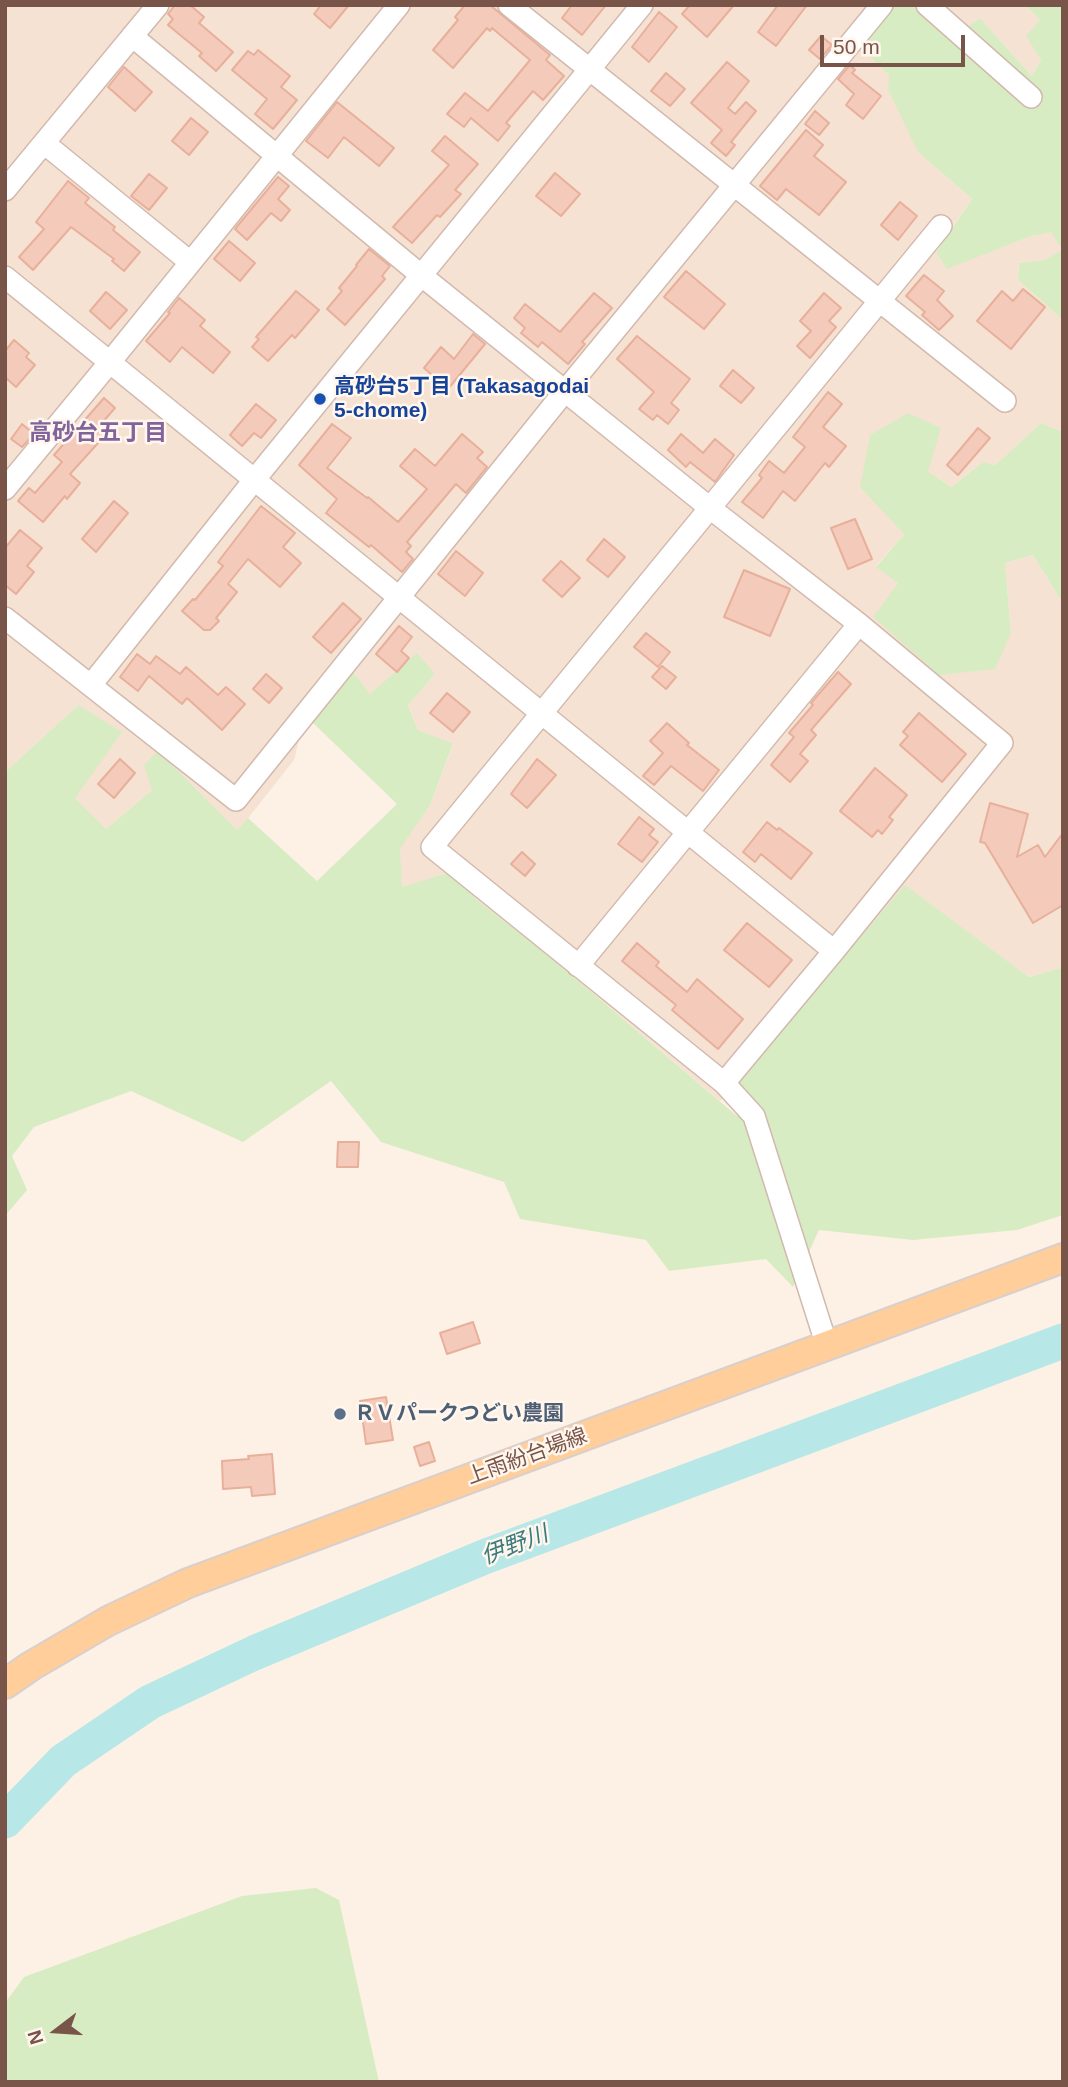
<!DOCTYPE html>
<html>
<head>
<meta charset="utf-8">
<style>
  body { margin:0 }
  #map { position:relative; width:1068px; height:2087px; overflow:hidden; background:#fdf1e5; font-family:Arial,sans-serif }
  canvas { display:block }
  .frame { position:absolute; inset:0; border:7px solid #785449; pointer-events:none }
  .north { position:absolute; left:21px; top:1996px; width:70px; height:70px; -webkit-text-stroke:5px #fff6ed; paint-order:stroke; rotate:253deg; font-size:19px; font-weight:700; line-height:28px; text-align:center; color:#785449 }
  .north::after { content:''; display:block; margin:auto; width:24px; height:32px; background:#785449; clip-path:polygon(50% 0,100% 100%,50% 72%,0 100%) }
  .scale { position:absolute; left:820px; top:35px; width:145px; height:32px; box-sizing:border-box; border:4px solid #785449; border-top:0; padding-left:9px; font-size:21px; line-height:24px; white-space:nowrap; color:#785449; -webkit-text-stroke:5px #fff6ed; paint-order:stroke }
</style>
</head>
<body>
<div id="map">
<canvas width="1068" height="2087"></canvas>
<div class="frame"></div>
<div class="north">N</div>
<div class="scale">50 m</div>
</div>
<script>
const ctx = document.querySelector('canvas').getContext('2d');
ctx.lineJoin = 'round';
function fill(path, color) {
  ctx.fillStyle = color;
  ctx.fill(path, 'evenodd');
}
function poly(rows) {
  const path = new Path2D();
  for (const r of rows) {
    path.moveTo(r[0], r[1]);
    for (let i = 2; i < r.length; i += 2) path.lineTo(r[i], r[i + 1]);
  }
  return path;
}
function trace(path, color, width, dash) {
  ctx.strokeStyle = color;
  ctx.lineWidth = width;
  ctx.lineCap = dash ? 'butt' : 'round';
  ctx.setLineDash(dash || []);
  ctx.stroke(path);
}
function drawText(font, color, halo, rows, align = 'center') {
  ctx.font = font + ' Arial,"Noto Sans JP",sans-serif';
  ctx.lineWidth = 5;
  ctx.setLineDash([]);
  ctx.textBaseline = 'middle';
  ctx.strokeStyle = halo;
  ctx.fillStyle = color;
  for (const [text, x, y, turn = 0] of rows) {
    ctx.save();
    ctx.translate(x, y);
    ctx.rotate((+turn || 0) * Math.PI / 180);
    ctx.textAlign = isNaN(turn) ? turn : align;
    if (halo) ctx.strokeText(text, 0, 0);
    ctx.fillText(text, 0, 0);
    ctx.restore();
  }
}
const residential = poly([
  [5,5,896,5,889,11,861,49,889,75,918,152,972,199,936,251,947,268,1031,236,1051,231,1062,250,1044,260,1019,263,1018,280,1063,320,1063,432,1041,423,995,465,983,462,951,487,928,471,904,534,876,566,899,583,1011,633,1005,563,1033,555,1063,604,1063,967,1029,977,905,886,720,1101,542,950,477,900,451,872,402,888,399,849,430,805,453,745,418,730,408,704,435,674,369,694,353,672,300,736,294,760,238,831,152,790,106,829,75,798,78,705,5,772],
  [911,5,1025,5,1040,20,1041,60,1032,76,980,18,948,39]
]);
const green = poly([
  [896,5,911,5,948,39,980,18,1032,76,1041,60,1026,36,1040,20,1025,5,1063,5,1063,320,1018,280,1019,263,1044,260,1062,250,1051,232,1031,236,947,269,936,252,972,199,918,152,888,89,889,75,861,49,889,11],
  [908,413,941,428,928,471,951,487,983,462,995,465,1041,423,1063,432,1063,604,1033,555,1005,563,1011,633,995,669,939,675,873,617,898,583,876,567,904,534,860,487,870,435],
  [417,653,435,674,408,705,418,730,453,744,430,805,400,849,402,887,451,872,477,900,542,950,737,1116,755,1100,736,1083,905,885,1029,977,1063,967,1063,1215,1017,1230,913,1240,819,1230,793,1287,766,1259,669,1271,646,1240,520,1219,504,1182,381,1142,331,1081,243,1142,131,1091,34,1127,12,1156,27,1190,5,1216,5,772,78,705,122,732,75,798,106,829,152,790,144,765,158,751,237,830,248,818,317,881,397,804,312,722,353,672,370,694],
  [316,1888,339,1900,379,2082,5,2082,5,2003,24,1977,242,1896]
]);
const river = poly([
  [5,1821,63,1761,150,1702,254,1653,484,1557,1063,1341]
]);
const building = poly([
  [175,5,190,5,204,17,199,23,233,52,216,71,199,56,202,53,168,25,173,19,168,14,175,5],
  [321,5,349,5,330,28,314,14,321,5],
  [465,5,490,5,550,55,546,60,564,76,543,100,533,91,506,123,510,126,498,141,471,118,464,127,447,114,465,93,488,111,530,60,492,28,490,31,487,28,453,68,433,50,458,20,455,17,465,5],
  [572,5,606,5,582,35,562,18,572,5],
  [690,5,734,5,707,37,682,14,690,5],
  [778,5,807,5,776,46,758,32,778,5],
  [659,12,677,27,649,62,632,47,659,12],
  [821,36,832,45,820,59,809,50,821,36],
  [258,50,290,76,281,87,297,100,273,129,255,114,267,99,232,70,248,51,254,55,258,50],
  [727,62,749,81,728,108,735,114,746,102,756,111,731,142,735,145,726,156,711,143,722,130,691,103,727,62],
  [850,65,855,70,852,73,881,96,863,119,846,105,854,94,838,79,850,65],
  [124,67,152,92,135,111,108,87,124,67],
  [666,73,685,89,670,106,651,91,666,73],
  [337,102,394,148,379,166,344,137,328,158,306,141,337,102],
  [815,111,829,123,819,135,805,124,815,111],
  [191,118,208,132,189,155,172,141,191,118],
  [806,130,823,145,814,156,846,182,819,215,786,189,777,200,760,186,806,130],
  [445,136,478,164,455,190,461,194,440,217,437,215,412,243,393,227,449,165,432,151,445,136],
  [555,173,580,194,561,216,536,196,555,173],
  [149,174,167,188,149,210,131,196,149,174],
  [278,177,289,186,278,199,290,210,281,221,271,213,247,240,235,229,278,177],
  [68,181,89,198,85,203,115,227,113,230,140,252,124,271,112,261,114,259,71,227,33,270,19,257,44,229,36,222,68,181],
  [900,202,917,216,898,240,881,225,900,202],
  [229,241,255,263,240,281,214,259,229,241],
  [369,249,390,266,382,276,385,279,345,325,327,309,342,291,339,288,357,266,356,265,369,249],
  [686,271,725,304,704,329,664,297,686,271],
  [924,275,944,291,937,300,953,316,939,330,922,315,925,312,906,296,924,275],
  [1023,289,1045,307,1011,349,977,321,1002,291,1013,301,1023,289],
  [296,291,319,310,295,338,292,335,268,361,252,347,259,339,256,337,296,291],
  [106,292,127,310,110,329,90,311,106,292],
  [594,293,612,308,582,342,585,344,568,364,542,342,538,347,521,333,525,328,514,318,525,304,560,332,594,293],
  [824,293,841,308,829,321,836,327,810,358,797,346,811,331,800,321,824,293],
  [179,298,205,320,200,326,230,352,213,373,182,347,170,362,146,341,170,313,168,312,179,298],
  [473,334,485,344,448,389,424,368,441,347,454,359,473,334],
  [637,336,690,379,671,403,679,410,668,424,657,415,653,420,639,409,654,392,617,359,637,336],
  [14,340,29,353,26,357,35,365,16,387,5,377,5,351,14,340],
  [733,370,754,388,741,403,720,386,733,370],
  [828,392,842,404,823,427,846,446,829,467,825,463,795,501,783,491,763,518,742,502,762,478,759,475,769,461,784,473,805,447,793,437,828,392],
  [104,398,115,408,101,424,109,431,70,474,80,483,67,499,65,496,43,522,18,501,29,488,35,493,62,462,54,455,104,398],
  [256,404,276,420,261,438,254,433,242,446,230,435,256,404],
  [22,424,34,434,22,447,11,439,22,424],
  [332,424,351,438,327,468,367,498,368,497,398,522,427,489,400,466,415,449,435,466,462,434,483,452,477,458,487,467,466,493,456,484,407,542,411,546,406,552,413,559,402,572,371,545,369,547,326,513,337,499,299,465,332,424],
  [978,428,990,438,958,475,947,465,978,428],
  [681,434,703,453,715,439,734,455,715,482,690,462,686,467,668,450,681,434],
  [114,501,128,513,96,552,82,539,114,501],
  [261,506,295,533,283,547,301,563,280,587,248,559,228,584,237,592,216,618,219,621,210,630,204,630,182,611,193,599,195,600,223,566,218,562,261,506],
  [855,519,872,559,848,569,831,528,855,519],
  [20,530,42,548,27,566,34,572,16,594,5,585,5,548,20,530],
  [604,539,625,557,608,577,587,560,604,539],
  [456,551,483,573,465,596,438,574,456,551],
  [561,561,580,578,562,597,543,580,561,561],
  [744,570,790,589,770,636,724,617,744,570],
  [343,603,361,619,331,653,313,637,343,603],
  [399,626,412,637,401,651,409,658,397,672,376,654,399,626],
  [646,633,670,652,658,667,634,647,646,633],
  [137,654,150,664,156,656,180,674,186,667,218,695,226,687,245,704,222,730,187,698,182,704,149,676,138,691,120,677,137,654],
  [662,666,676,677,666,689,652,677,662,666],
  [838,672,851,684,811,730,816,735,800,754,808,761,790,782,771,765,794,737,789,733,813,705,811,703,838,672],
  [266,674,282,688,269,703,253,689,266,674],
  [447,693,470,712,453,732,430,713,447,693],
  [919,713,966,754,942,782,900,745,908,736,903,732,919,713],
  [667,723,689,743,687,745,719,770,703,791,671,766,654,785,643,776,663,753,650,741,667,723],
  [120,759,135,773,114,798,98,784,120,759],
  [537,759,556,775,527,808,511,794,537,759],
  [875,768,907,795,889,817,893,820,882,834,878,830,872,837,840,811,875,768],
  [990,803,1028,814,1017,857,1038,845,1045,857,1063,833,1063,905,1033,923,985,843,980,842,990,803],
  [639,817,654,829,649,835,658,842,642,862,618,844,639,817],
  [767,822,777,830,779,828,812,853,791,879,761,854,755,862,743,852,767,822],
  [522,852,535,864,525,876,511,864,522,852],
  [747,923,792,960,769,987,724,950,747,923],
  [637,943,659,962,656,966,687,992,697,979,743,1019,718,1049,672,1010,676,1005,622,961,637,943],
  [338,1142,359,1142,358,1167,337,1167,338,1142],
  [473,1322,480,1343,447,1354,440,1333,473,1322],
  [386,1397,393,1440,366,1444,360,1401,386,1397],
  [429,1442,435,1461,420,1466,414,1447,429,1442],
  [272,1454,275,1494,252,1496,251,1487,223,1489,222,1461,249,1459,248,1456,272,1454]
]);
const minor = poly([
  [509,5,1005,401],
  [927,5,1031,97],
  [132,36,422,276,710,508,859,624,1002,743,834,951,724,1083],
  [44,143,190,262],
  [5,190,158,5],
  [5,277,834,951],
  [5,489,110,362,399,5],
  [5,618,236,800,565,391,882,5],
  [91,685,255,479,642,5],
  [578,966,859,624],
  [827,1346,754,1116,724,1083,432,847,941,226]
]);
const major = poly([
  [5,1684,31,1666,108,1621,188,1583,1063,1258]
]);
const markers = [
  [320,399,7,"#1a4fb4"],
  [340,1414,7,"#5c6f8a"]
];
const transitNames = [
  ["高砂台5丁目 (Takasagodai",334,387],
  ["5-chome)",334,411]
];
const serviceNames = [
  ["ＲＶパークつどい農園",354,1414]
];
const streetNames = [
  ["上雨紛台場線",527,1457,-20]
];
const neighbourhoodNames = [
  ["高砂台五丁目",98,434]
];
const waterNames = [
  ["伊野川",515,1546,-21]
];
fill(residential, '#f6e2d3');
fill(green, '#d8ecc3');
trace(river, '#b8e7e8', 35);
fill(building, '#f4cbbb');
trace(building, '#e8af9b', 2);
trace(minor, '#d2b9ad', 24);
trace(major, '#d9cfcc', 32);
trace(minor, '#fff', 21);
trace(major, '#ffce9b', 28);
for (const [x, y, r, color] of markers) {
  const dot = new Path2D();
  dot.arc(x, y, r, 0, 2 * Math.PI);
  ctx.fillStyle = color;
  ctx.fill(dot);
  trace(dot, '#fff6ed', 2.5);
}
drawText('bold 21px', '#164399', '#fff6ed', transitNames, 'left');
drawText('bold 21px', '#4e5e75', '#fff6ed', serviceNames, 'left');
drawText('21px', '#785449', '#fff6ed', streetNames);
drawText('bold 23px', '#82649c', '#fff6ed', neighbourhoodNames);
drawText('italic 23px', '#3b7b7e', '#fff6ed', waterNames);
</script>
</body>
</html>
